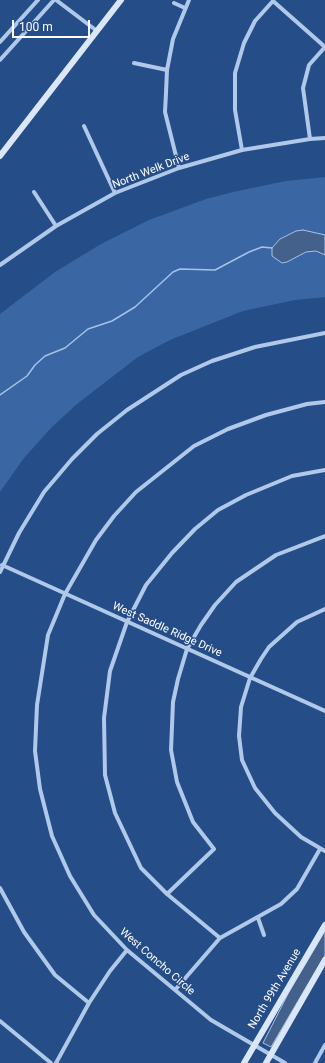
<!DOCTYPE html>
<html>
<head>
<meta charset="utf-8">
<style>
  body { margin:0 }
  #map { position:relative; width:325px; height:1063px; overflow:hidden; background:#254d88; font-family:Roboto,sans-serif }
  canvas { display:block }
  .scale { position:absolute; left:12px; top:20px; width:78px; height:18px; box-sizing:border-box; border:2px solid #fff; border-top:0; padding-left:5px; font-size:12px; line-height:14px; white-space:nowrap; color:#fff; -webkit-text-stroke:3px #254d88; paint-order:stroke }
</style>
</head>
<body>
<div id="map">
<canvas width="325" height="1063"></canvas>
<div class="scale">100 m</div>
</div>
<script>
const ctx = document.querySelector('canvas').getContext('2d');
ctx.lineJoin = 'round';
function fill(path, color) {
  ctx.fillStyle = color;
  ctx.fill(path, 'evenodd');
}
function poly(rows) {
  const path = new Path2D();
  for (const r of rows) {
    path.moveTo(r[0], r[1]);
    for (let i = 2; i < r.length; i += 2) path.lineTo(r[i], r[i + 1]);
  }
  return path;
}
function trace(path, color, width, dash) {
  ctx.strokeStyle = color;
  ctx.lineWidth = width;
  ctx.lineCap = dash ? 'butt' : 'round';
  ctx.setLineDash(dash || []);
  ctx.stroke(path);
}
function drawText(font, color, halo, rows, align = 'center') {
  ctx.font = font + ' Roboto,sans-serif';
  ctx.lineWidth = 3;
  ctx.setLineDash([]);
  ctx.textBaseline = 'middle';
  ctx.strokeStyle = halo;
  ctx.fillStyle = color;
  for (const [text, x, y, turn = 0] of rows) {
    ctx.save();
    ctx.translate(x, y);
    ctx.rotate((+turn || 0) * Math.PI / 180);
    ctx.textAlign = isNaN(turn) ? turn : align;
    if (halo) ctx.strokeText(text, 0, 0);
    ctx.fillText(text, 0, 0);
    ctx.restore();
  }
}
const green = poly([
  [325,177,325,297,295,300,243,311,170,340,138,357,77,404,51,428,24,458,0,492,0,314,55,272,101,244,149,220,206,199,233,192,286,181]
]);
const water = poly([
  [303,230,325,235,325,255,316,251,306,252,287,262,282,263,272,256,272,248,280,239,296,231,303,230],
  [325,931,325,955,271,1047,263,1043,289,992,325,931]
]);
const stream = poly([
  [0,395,27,376,35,365,45,356,65,348,88,329,112,321,135,307,173,272,180,269,215,270,249,252,262,247,272,248]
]);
const minor = poly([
  [56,0,97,31],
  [174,3,185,8],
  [0,42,38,0],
  [0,60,54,0],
  [134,63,167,70],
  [84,126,115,193],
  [310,139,303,88,309,65,325,47],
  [242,150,235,110,235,73,244,43,255,21,273,1,325,47],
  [179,168,165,112,166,93,167,70,173,39,189,0],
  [34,192,56,226],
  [0,265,56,226,115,193,179,168,242,150,310,139,325,138],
  [2,565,325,711],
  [0,572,19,533,44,492,72,459,97,434,127,410,181,375,212,361,255,347,325,333],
  [325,609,297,622,269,647,261,659,250,678,241,707,239,736,242,760,255,788,275,813,301,837,325,851],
  [0,888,24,932,55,975,89,1003],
  [167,894,214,849,193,822,177,782,171,750,173,702,178,679,187,649,201,625,215,605,236,582,276,555,325,536],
  [258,918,264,935],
  [220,938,167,894,141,868,115,813,105,775,104,718,110,671,127,622,146,585,172,553,195,529,218,510,246,495,292,476,325,470],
  [175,990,220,938,281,904,297,889,320,849],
  [0,1021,51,1063],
  [56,1063,89,1003,110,971,127,950],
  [285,1063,211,1020,127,950,94,915,70,876,52,836,40,789,35,751,37,705,48,635,65,594,96,540,114,516,136,492,194,446,228,429,266,415,307,404,325,402],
  [315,1063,325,1045]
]);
const secondary = poly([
  [0,156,121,0],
  [244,1063,325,925],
  [266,1063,325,960]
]);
const streetNames = [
  ["North Welk Drive",151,171,-21],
  ["West Saddle Ridge Drive",167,630,24],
  ["West Concho Circle",157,962,41],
  ["North 99th Avenue",275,989,-59]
];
fill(green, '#3a66a4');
fill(water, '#44618b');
trace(water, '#a5c3e9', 1);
trace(stream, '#a5c3e9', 1.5);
trace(minor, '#b1c9e9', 4);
trace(secondary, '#dbe7f7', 6);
drawText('11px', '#fff', '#254d88', streetNames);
</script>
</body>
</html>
